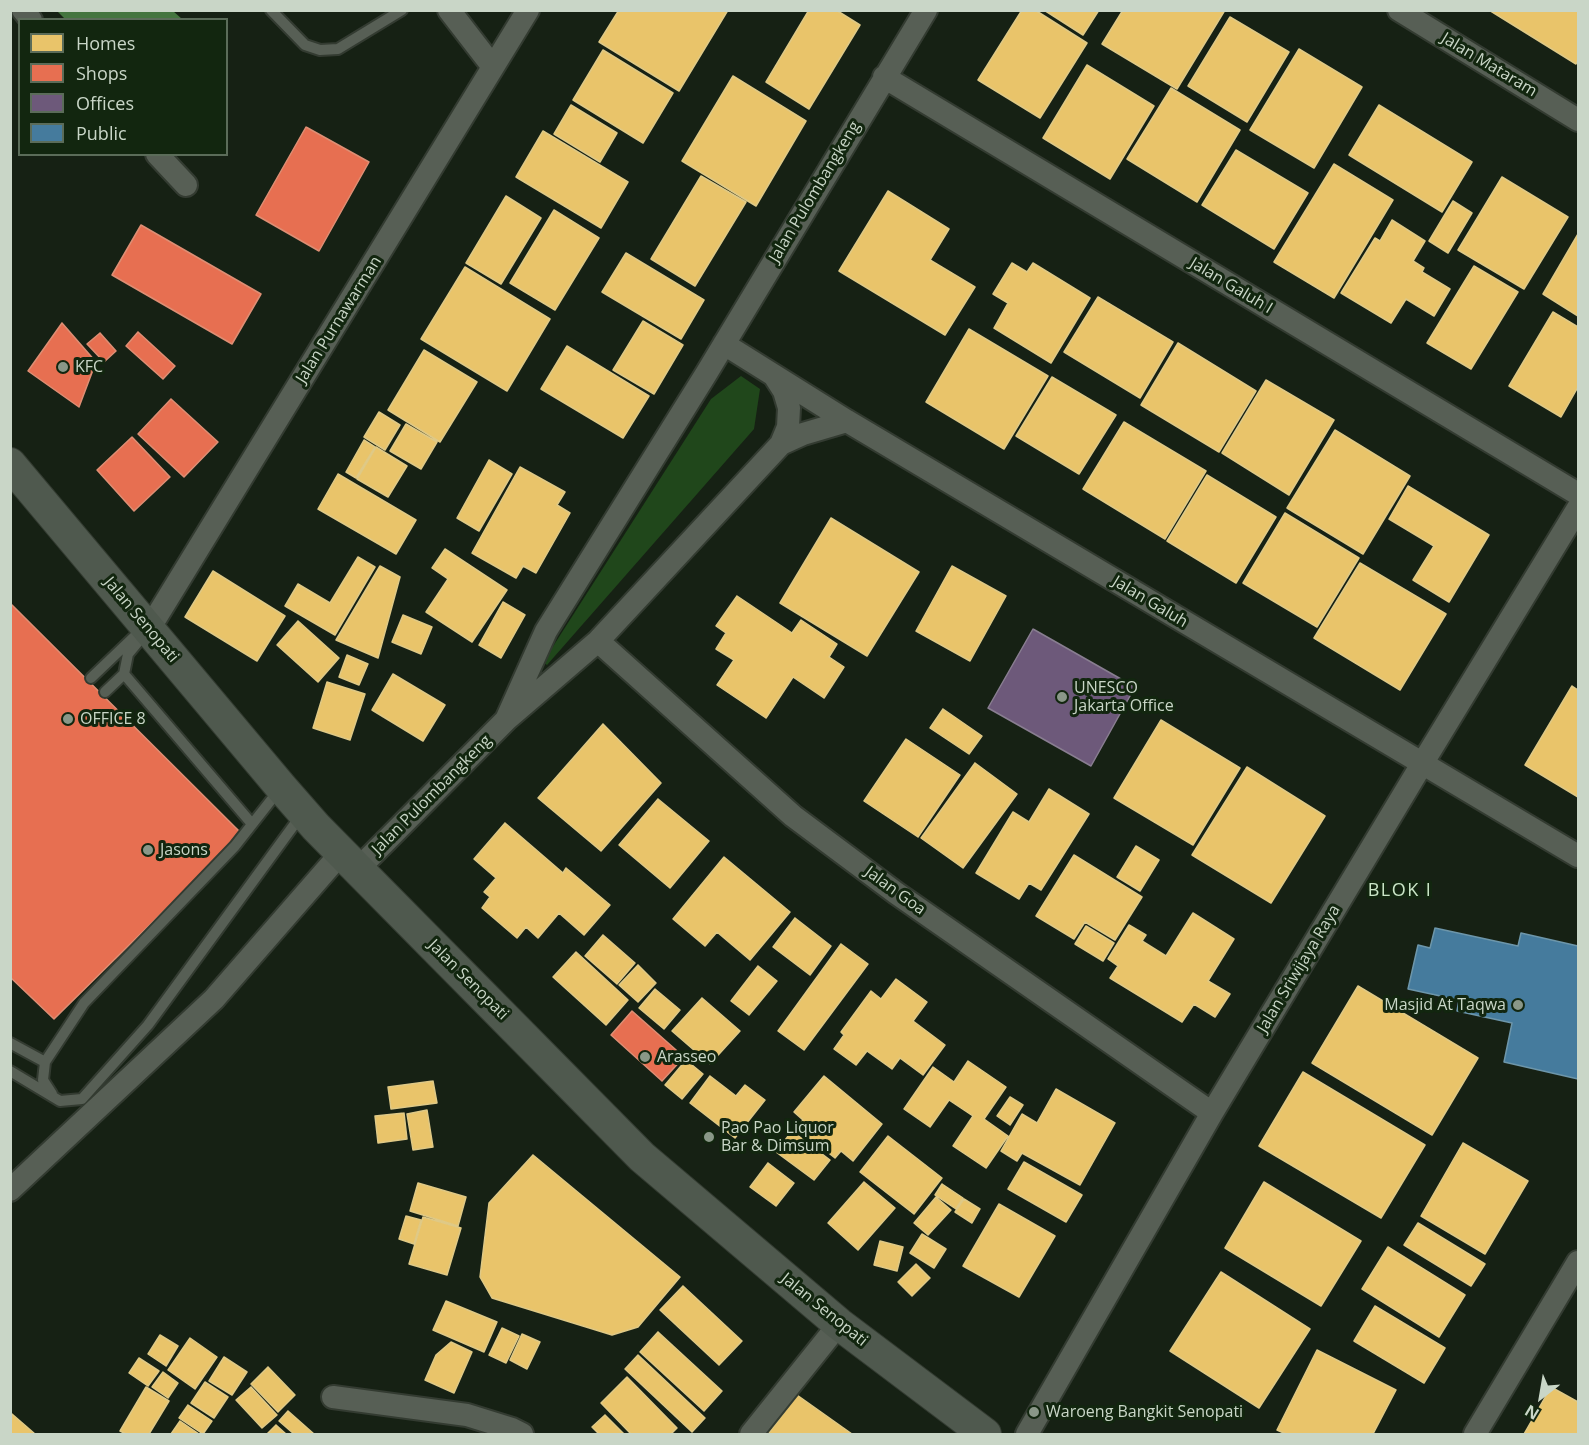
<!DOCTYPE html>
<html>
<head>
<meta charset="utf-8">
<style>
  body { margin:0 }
  #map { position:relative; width:1589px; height:1445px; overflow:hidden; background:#162114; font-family:"Open Sans",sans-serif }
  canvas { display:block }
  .frame { position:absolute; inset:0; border:12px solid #c9d6c7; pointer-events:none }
  .legend { position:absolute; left:18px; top:18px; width:210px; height:138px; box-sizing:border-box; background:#12260f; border:2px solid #5b6c59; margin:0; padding:8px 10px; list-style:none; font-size:18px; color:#c9d6c7 }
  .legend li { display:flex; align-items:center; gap:12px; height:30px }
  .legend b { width:30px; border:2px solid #5b6c59 }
  .north { position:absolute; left:1511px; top:1367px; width:60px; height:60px; -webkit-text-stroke:4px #12260f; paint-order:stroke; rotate:211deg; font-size:16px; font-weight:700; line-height:24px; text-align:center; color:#c9d6c7 }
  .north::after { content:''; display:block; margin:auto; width:21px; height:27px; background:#c9d6c7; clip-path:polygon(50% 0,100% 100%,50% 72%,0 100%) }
</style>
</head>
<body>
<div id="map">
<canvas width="1589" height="1445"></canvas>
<div class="frame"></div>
<ul class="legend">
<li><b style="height:16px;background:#e9c46a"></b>Homes</li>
<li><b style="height:16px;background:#e76f51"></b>Shops</li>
<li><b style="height:16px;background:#6d597a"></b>Offices</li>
<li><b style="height:16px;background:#457b9d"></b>Public</li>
</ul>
<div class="north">N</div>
</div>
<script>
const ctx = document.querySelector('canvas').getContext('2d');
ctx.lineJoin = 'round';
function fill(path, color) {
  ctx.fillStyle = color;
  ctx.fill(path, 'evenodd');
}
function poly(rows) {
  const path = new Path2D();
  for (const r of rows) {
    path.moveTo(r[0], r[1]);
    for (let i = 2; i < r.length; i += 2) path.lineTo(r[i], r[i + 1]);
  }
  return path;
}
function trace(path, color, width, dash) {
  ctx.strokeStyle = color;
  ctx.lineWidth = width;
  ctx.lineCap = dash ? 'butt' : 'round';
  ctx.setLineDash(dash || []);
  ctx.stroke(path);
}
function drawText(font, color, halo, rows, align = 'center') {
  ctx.font = font + ' "Open Sans",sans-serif';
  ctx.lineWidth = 6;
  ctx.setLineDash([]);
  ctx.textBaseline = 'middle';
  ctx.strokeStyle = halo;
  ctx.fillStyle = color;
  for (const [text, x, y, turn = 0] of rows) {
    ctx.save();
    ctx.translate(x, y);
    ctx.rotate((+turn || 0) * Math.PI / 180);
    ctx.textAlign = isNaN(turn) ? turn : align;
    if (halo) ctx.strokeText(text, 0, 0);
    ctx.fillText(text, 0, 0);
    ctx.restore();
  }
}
const green = poly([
  [741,376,760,389,754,429,547,665,543,662,711,399]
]);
const water = poly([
  [57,11,173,11,182,19,65,19]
]);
const homes = poly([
  [619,10,728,10,679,91,599,42,619,10],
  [809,10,836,10,860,25,809,109,766,82,809,10],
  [1022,10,1035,10,1087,43,1040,118,978,80,1022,10],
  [1044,10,1099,10,1083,35,1044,10],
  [1123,10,1225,10,1177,89,1102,44,1123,10],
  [1489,10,1578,10,1578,60,1576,64,1489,10],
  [1230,17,1289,52,1247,122,1188,86,1230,17],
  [1299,49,1362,87,1314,168,1250,130,1299,49],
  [603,50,673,93,643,143,573,100,603,50],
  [1087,65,1154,106,1110,179,1043,138,1087,65],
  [733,76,806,121,756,206,682,161,733,76],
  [1171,88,1240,130,1197,202,1127,159,1171,88],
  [571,105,617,133,600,162,554,134,571,105],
  [1379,105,1472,162,1442,212,1349,155,1379,105],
  [543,131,628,182,601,228,516,177,543,131],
  [1236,150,1308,193,1274,249,1202,205,1236,150],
  [1334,164,1393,200,1334,298,1274,262,1334,164],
  [701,176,746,202,695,286,651,259,701,176],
  [1502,177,1568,217,1524,289,1458,250,1502,177],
  [888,191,949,229,930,260,975,287,945,335,839,271,888,191],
  [506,196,541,218,501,284,466,263,506,196],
  [1453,201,1472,213,1448,253,1429,241,1453,201],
  [554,210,599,238,555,310,510,283,554,210],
  [1392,220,1425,241,1413,261,1424,268,1422,272,1450,289,1434,316,1406,299,1391,323,1341,293,1375,238,1380,241,1392,220],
  [1578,234,1578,316,1543,294,1578,234],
  [626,253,704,300,681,339,602,292,626,253],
  [1012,263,1027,272,1033,263,1090,298,1051,363,994,328,1008,303,993,294,1012,263],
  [1474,266,1518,292,1471,369,1427,343,1474,266],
  [465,267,550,319,507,391,421,339,465,267],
  [1098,297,1173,342,1140,398,1064,352,1098,297],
  [1553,312,1578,327,1578,387,1561,417,1509,386,1553,312],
  [643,321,683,345,654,394,613,370,643,321],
  [969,329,1048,376,1004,449,926,402,969,329],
  [1178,343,1256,391,1219,452,1141,405,1178,343],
  [567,346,649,396,623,438,541,389,567,346],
  [424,350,477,382,440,442,388,410,424,350],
  [1052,377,1116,415,1079,474,1016,436,1052,377],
  [1266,380,1334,420,1289,495,1222,453,1266,380],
  [379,412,400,425,385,450,364,437,379,412],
  [1124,422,1206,471,1165,539,1083,489,1124,422],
  [406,424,437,442,421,469,390,451,406,424],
  [1335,430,1410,476,1363,554,1287,508,1335,430],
  [364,440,375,447,356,478,346,472,364,440],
  [376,447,407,466,388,497,357,479,376,447],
  [489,460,512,474,479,531,457,518,489,460],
  [520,467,565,492,557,505,570,513,536,573,523,566,516,578,472,553,520,467],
  [338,474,416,520,396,554,318,509,338,474],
  [1207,475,1276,517,1236,583,1167,541,1207,475],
  [1408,486,1489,535,1449,602,1413,580,1434,546,1389,519,1408,486],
  [1285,513,1359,558,1317,627,1243,583,1285,513],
  [831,518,919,572,867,656,780,603,831,518],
  [445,549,507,590,472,642,426,612,448,579,432,568,445,549],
  [358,557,375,567,335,635,285,606,298,584,330,603,358,557],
  [1360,563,1446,614,1400,690,1314,638,1360,563],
  [380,566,400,577,378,658,336,640,380,566],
  [952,566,1006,596,970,661,916,631,952,566],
  [213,571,285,616,257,661,185,617,213,571],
  [737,596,792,633,801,620,837,644,829,657,844,667,824,698,793,677,766,718,717,685,734,660,716,649,726,633,716,626,737,596],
  [503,602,525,615,501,658,479,645,503,602],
  [403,615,432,627,421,654,392,642,403,615],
  [298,621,339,658,318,682,277,645,298,621],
  [347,655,368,664,359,685,339,677,347,655],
  [393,674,445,705,423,741,372,710,393,674],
  [327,682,365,694,350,740,313,728,327,682],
  [1572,686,1578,690,1578,797,1525,765,1572,686],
  [943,709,982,736,969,754,930,728,943,709],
  [1161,720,1240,768,1193,845,1114,798,1161,720],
  [603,724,661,783,601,851,538,798,603,724],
  [906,739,960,775,918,837,864,801,906,739],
  [975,763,1017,794,963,868,921,838,975,763],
  [1247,767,1325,816,1271,903,1192,855,1247,767],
  [1049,789,1089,814,1041,890,1029,883,1019,899,976,873,1013,812,1029,822,1049,789],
  [658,799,709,841,670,888,619,845,658,799],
  [505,823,563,873,566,868,610,905,584,935,559,913,538,938,526,927,517,938,482,908,490,897,484,892,496,878,474,859,505,823],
  [1136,846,1159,860,1140,891,1117,877,1136,846],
  [1074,855,1142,897,1115,940,1085,922,1074,939,1036,916,1074,855],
  [724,857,790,912,750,960,717,932,705,946,673,919,724,857],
  [1193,913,1234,939,1208,981,1230,994,1215,1017,1194,1004,1182,1022,1110,978,1118,966,1108,959,1129,925,1146,935,1142,941,1166,956,1193,913],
  [795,918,831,946,810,975,773,947,795,918],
  [1086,926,1114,943,1103,961,1075,944,1086,926],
  [603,935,635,963,617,984,585,956,603,935],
  [841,944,868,964,804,1050,778,1031,841,944],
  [576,952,628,1000,606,1025,553,977,576,952],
  [638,965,656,983,638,1002,619,985,638,965],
  [758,966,777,981,749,1015,731,1001,758,966],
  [896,979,927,1002,913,1021,945,1045,923,1075,900,1058,892,1069,867,1051,856,1065,834,1049,844,1035,841,1032,871,991,881,999,896,979],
  [1358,986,1478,1058,1432,1135,1312,1063,1358,986],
  [655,989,680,1010,664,1029,639,1008,655,989],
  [702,998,740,1031,710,1064,672,1031,702,998],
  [686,1060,703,1074,682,1099,665,1085,686,1060],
  [968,1061,1006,1087,984,1119,1008,1136,986,1168,953,1146,973,1116,949,1100,930,1127,904,1109,933,1067,954,1082,968,1061],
  [1303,1072,1425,1145,1381,1218,1259,1146,1303,1072],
  [710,1076,736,1096,745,1085,765,1100,735,1138,690,1103,710,1076],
  [824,1076,882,1124,853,1161,841,1151,835,1158,797,1128,803,1120,794,1112,824,1076],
  [433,1081,437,1103,391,1109,388,1087,433,1081],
  [1056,1089,1115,1123,1080,1185,1022,1153,1017,1161,1001,1151,1022,1114,1037,1123,1056,1089],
  [1010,1097,1023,1105,1010,1125,997,1116,1010,1097],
  [427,1110,433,1147,413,1150,407,1114,427,1110],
  [404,1113,407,1139,378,1143,375,1116,404,1113],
  [792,1131,830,1160,814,1180,776,1152,792,1131],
  [888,1136,942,1178,914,1214,860,1172,888,1136],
  [1463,1143,1528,1181,1485,1254,1421,1216,1463,1143],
  [533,1155,680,1277,638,1327,612,1335,492,1298,480,1277,489,1203,533,1155],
  [1024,1162,1082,1195,1066,1222,1008,1189,1024,1162],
  [768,1163,794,1183,776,1206,750,1187,768,1163],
  [864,1182,895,1208,858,1250,828,1223,864,1182],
  [1264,1182,1361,1241,1321,1306,1225,1248,1264,1182],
  [418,1183,466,1197,458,1226,410,1211,418,1183],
  [942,1184,963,1198,956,1209,935,1195,942,1184],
  [936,1197,951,1210,928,1235,914,1223,936,1197],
  [964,1199,980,1209,972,1223,955,1212,964,1199],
  [999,1204,1055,1236,1019,1297,963,1266,999,1204],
  [406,1216,421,1220,414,1244,399,1239,406,1216],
  [423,1217,461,1228,447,1275,409,1264,423,1217],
  [1418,1223,1485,1264,1471,1286,1404,1245,1418,1223],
  [922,1234,946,1249,934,1268,910,1253,922,1234],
  [880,1241,903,1247,897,1271,874,1265,880,1241],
  [1388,1247,1465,1295,1439,1337,1362,1289,1388,1247],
  [916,1264,930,1278,912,1296,898,1282,916,1264],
  [1221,1272,1310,1329,1259,1408,1170,1351,1221,1272],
  [683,1286,742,1341,719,1365,660,1310,683,1286],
  [446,1301,497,1322,484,1352,433,1330,446,1301],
  [1375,1306,1445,1348,1424,1383,1354,1341,1375,1306],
  [502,1328,519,1336,506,1363,489,1355,502,1328],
  [658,1332,722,1391,704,1411,640,1352,658,1332],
  [522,1334,540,1342,527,1369,510,1360,522,1334],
  [160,1335,178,1346,166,1366,148,1354,160,1335],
  [190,1338,217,1357,195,1389,168,1370,190,1338],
  [451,1342,472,1352,454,1393,425,1380,436,1355,451,1342],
  [1317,1350,1396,1390,1373,1434,1286,1434,1277,1430,1317,1350],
  [638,1355,705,1418,692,1432,625,1369,638,1355],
  [224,1357,247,1372,232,1395,209,1381,224,1357],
  [139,1358,159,1371,148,1386,129,1373,139,1358],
  [268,1367,295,1395,278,1412,251,1384,268,1367],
  [163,1372,178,1383,168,1398,152,1387,163,1372],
  [627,1377,677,1428,671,1434,631,1434,601,1403,627,1377],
  [205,1382,228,1397,214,1418,191,1403,205,1382],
  [146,1387,169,1401,149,1434,126,1434,120,1431,146,1387],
  [251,1387,277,1415,262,1428,236,1400,251,1387],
  [1551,1387,1578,1402,1578,1434,1524,1434,1551,1387],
  [797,1395,852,1434,768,1434,797,1395],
  [188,1405,212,1421,203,1434,179,1418,188,1405],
  [288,1411,314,1434,294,1434,279,1421,288,1411],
  [12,1414,35,1434,10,1434,12,1414],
  [605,1415,624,1434,599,1434,592,1427,605,1415],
  [180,1421,199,1434,171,1434,180,1421],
  [276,1425,286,1434,267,1434,276,1425]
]);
const shops = poly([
  [306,127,369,162,319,251,256,215,306,127],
  [141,225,261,294,232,344,112,275,141,225],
  [62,323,96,362,79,407,28,371,62,323],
  [138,332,175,366,163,379,126,346,138,332],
  [100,333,116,351,104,362,87,344,100,333],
  [171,399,218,442,184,477,138,434,171,399],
  [132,437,170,477,134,511,97,470,132,437],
  [10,603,242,834,54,1019,10,977,10,603],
  [632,1011,684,1057,662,1081,611,1035,632,1011]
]);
const offices = poly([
  [1033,629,1135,687,1091,766,988,708,1033,629]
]);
const public = poly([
  [1435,928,1518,946,1521,933,1578,946,1578,1079,1504,1062,1512,1023,1457,1011,1459,1000,1408,989,1418,945,1430,948,1435,928]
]);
const service = poly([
  [271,10,305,45,320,50,338,49,402,10],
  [147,631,128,654,124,674,252,824],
  [91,678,137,634],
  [105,692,124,674],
  [10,1043,45,1062],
  [10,1071,60,1101,82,1099,148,1025,302,814],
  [52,1094,43,1080,45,1062,84,1003,235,846,279,790]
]);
const minor = poly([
  [23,10,31,20],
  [449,10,493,67],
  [1399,10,1578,120],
  [884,77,1578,494],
  [157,154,186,185],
  [724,344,847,421,1578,856],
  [775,377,784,391,789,408,788,427,781,444],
  [149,629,528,10],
  [598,641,793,816,896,893,1212,1113],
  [506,720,546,631,706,374,926,10],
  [358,869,506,720,598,641,781,444,803,434,847,421],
  [10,1190,214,999,342,852],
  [333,1397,467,1415,512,1429,522,1434],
  [751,1434,839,1324],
  [1027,1434,1212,1113,1422,764,1578,508],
  [1475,1434,1578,1262]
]);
const secondary = poly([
  [10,464,281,787,316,827,642,1157,839,1324,985,1434]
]);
const markers = [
  [63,367,6,"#8a9788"],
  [1062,697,6,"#8a9788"],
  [68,719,6,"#8a9788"],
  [148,850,6,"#8a9788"],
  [1518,1005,6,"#8a9788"],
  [645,1057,6,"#8a9788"],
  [709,1137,6,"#8a9788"],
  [1034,1412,6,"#8a9788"]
];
const streetNames = [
  ["Jalan Mataram",1489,65,31],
  ["Jalan Pulombangkeng",815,192,-59],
  ["Jalan Galuh I",1231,286,31],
  ["Jalan Purnawarman",339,320,-58],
  ["Jalan Galuh",1150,602,31],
  ["Jalan Senopati",141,620,50],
  ["Jalan Pulombangkeng",432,795,-45],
  ["Jalan Goa",895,891,36],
  ["Jalan Sriwijaya Raya",1299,969,-59],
  ["Jalan Senopati",468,980,45],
  ["Jalan Senopati",824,1310,39]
];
const poiNames = [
  ["KFC",75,367],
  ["UNESCO",1074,688],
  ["Jakarta Office",1074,706],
  ["OFFICE 8",80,719],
  ["Jasons",160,850],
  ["Masjid At Taqwa",1506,1005,"right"],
  ["Arasseo",657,1057],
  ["Pao Pao Liquor",721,1128],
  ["Bar & Dimsum",721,1146],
  ["Waroeng Bangkit Senopati",1046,1412]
];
const neighbourhoodNames = [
  ["BLOK I",1400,891]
];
fill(green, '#20471b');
fill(water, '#44753f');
fill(homes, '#e9c46a');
trace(homes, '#dfc986', 1.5);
fill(shops, '#e76f51');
trace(shops, '#de8e74', 1.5);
fill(offices, '#6d597a');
trace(offices, '#897e91', 1.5);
fill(public, '#457b9d');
trace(public, '#6d96aa', 1.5);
trace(service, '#333b31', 14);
trace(minor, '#333b31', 26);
trace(secondary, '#333b31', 34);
trace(service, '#575f55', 10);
trace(minor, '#575f55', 22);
trace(secondary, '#4f594e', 32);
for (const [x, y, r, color] of markers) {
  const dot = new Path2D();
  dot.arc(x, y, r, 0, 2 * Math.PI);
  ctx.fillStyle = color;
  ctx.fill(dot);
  trace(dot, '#12260f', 2);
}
drawText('16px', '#c9d6c7', '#12260f', streetNames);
drawText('16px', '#c9d6c7', '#12260f', poiNames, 'left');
ctx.letterSpacing = '1.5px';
drawText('18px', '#cae5c7', '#12260f', neighbourhoodNames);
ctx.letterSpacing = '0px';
</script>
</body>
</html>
